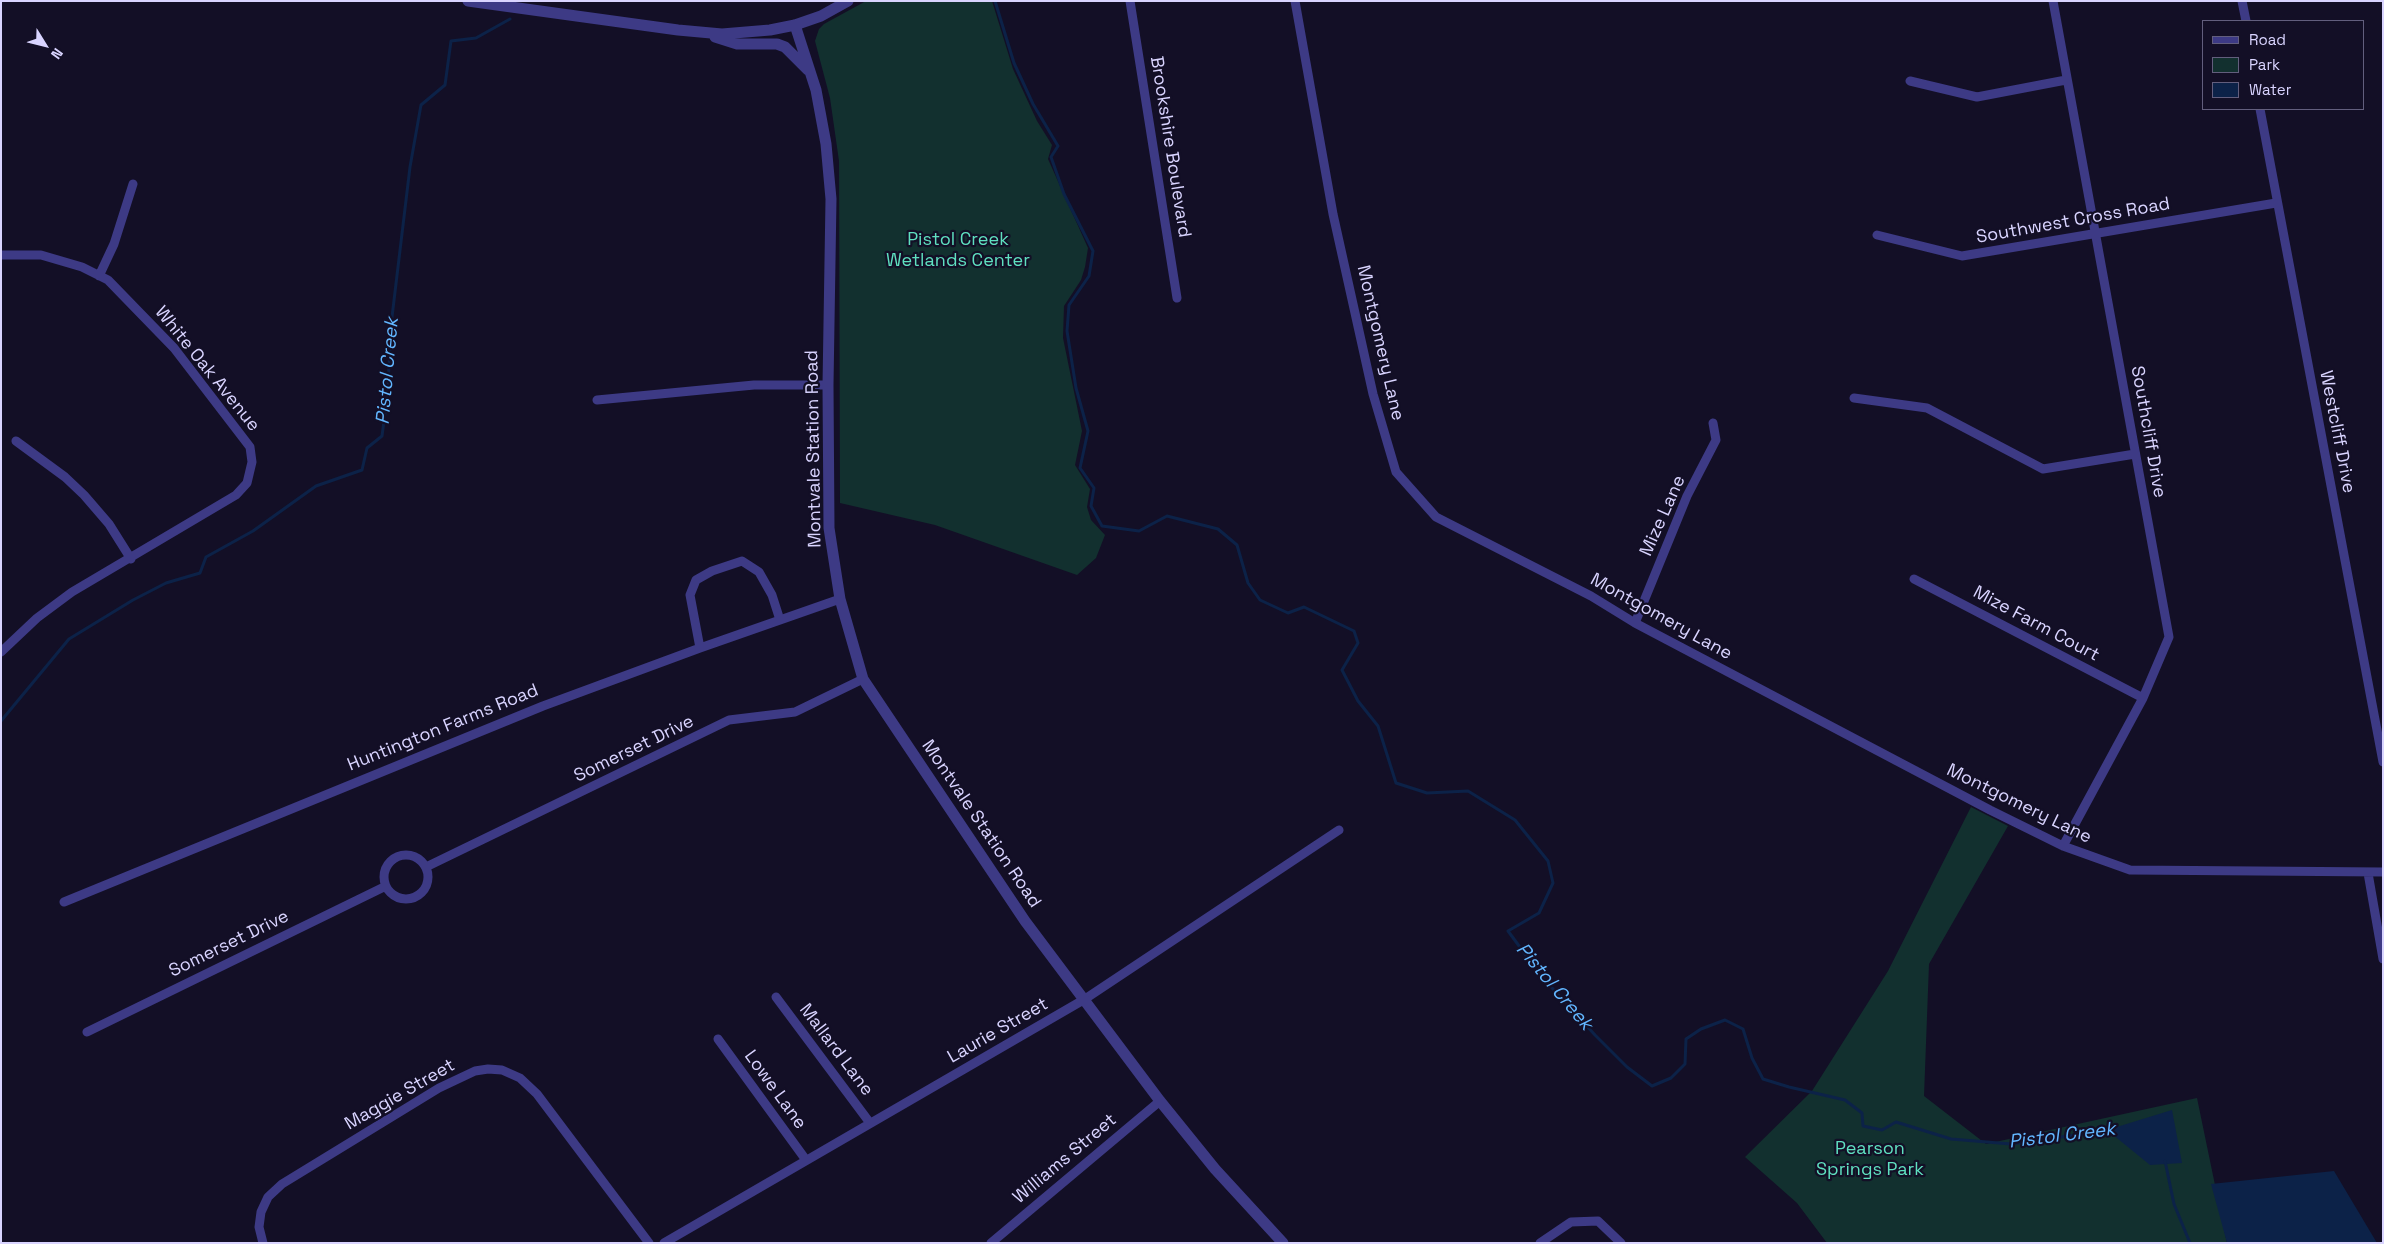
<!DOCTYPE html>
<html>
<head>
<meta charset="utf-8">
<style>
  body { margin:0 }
  #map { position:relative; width:2384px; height:1244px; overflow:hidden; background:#130f26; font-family:"Space Grotesk",sans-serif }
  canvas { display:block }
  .frame { position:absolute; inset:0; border:2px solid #d9d4ff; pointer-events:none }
  .legend { position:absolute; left:2202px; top:20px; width:162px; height:90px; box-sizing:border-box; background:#130f26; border:1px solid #625e7d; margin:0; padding:6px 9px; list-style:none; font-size:15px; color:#d9d4ff }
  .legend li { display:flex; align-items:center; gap:10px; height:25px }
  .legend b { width:25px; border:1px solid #625e7d }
  .north { position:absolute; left:20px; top:20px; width:50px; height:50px; -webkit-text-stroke:4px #130f26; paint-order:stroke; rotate:126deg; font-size:14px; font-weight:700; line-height:20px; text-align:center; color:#d9d4ff }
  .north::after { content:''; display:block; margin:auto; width:18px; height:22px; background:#d9d4ff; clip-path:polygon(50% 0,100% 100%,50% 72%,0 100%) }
</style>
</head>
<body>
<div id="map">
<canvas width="2384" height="1244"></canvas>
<div class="frame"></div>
<ul class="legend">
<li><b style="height:6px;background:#3d3a85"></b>Road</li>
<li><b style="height:14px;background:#12302f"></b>Park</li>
<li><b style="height:14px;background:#0c2248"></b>Water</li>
</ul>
<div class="north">N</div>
</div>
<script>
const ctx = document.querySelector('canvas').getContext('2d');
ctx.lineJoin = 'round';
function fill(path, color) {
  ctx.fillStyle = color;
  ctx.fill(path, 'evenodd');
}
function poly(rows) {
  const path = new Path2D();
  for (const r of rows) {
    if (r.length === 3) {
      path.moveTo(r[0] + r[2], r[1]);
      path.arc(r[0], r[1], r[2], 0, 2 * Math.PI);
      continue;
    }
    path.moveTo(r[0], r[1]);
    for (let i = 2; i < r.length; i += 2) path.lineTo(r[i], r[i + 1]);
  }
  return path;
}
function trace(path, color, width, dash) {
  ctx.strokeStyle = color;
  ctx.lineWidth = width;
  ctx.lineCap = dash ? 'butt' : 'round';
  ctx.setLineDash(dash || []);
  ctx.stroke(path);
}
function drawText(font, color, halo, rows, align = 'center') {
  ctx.font = font + ' "Space Grotesk",sans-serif';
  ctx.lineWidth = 4.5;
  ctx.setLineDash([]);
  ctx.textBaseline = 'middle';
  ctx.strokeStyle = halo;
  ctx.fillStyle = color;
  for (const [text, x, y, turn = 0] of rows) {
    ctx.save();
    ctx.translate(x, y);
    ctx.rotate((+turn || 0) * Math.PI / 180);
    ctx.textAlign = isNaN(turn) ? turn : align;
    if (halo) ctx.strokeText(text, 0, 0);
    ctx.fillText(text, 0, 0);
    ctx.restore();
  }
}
const green = poly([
  [866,1,992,1,1013,69,1037,121,1052,145,1048,159,1088,248,1085,267,1081,280,1064,306,1063,338,1082,431,1075,465,1090,489,1087,507,1091,520,1105,535,1096,558,1077,575,935,525,840,503,839,161,830,98,815,41,819,29,824,24],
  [1971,807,2008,826,1929,964,1924,1096,1986,1144,2197,1098,2227,1243,1827,1243,1797,1203,1745,1157,1812,1091,1888,971]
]);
const water = poly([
  [2172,1110,2182,1163,2150,1165,2107,1130],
  [2334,1171,2377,1243,2227,1243,2211,1184]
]);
const stream = poly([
  [995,1,1014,63,1033,104,1058,146,1051,157,1064,194,1093,251,1089,276,1069,305,1067,331,1076,388,1088,431,1080,468,1094,488,1091,506,1102,526,1139,531,1167,516,1218,529,1237,545,1248,583,1260,600,1288,613,1304,607,1354,631,1358,643,1342,670,1358,701,1378,726,1396,783,1427,793,1468,791,1515,820,1548,861,1553,883,1539,913,1508,931,1542,977,1595,1035,1627,1067,1652,1086,1671,1078,1685,1064,1686,1039,1701,1029,1725,1020,1743,1029,1752,1058,1763,1079,1789,1087,1845,1100,1862,1113,1863,1126,1882,1130,1896,1122,1951,1139,2011,1144,2111,1130],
  [1,721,69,639,133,600,166,583,200,573,206,557,253,531,316,486,362,470,367,448,382,436,387,398,392,317,410,167,421,105,445,85,451,41,476,38,510,19],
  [2165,1161,2174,1204,2190,1243]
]);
const minor = poly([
  [1130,1,1177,298],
  [1295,1,1333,214,1373,394,1396,472,1436,517,1591,596,1635,623,1990,810,2063,846,2130,870,2383,872],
  [2053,1,2169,637,2143,698,2063,846],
  [2242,1,2246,21],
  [1910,81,1977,97,2066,80],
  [2260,109,2383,762],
  [1877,235,1962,256,2276,203],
  [1,255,41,255,82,267,108,280,174,348,250,447,252,462,247,483,236,495,72,592,37,618,1,652],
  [99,276,114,244,133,184],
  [1854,398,1927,408,2043,469,2135,454],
  [597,400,754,385,828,385],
  [16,441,65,477,84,495,109,524,131,559],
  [1914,579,2143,698],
  [1635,623,1687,496,1716,440,1713,423],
  [700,648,690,595,696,580,712,571,742,561,759,572,772,595,780,620],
  [406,877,22],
  [426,867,729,720,795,712,863,679],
  [2368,873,2383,959],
  [64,902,543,706,700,648,840,599],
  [776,997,870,1123],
  [87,1032,386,886],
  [718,1039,806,1160],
  [263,1243,259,1227,261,1212,268,1197,282,1184,439,1088,475,1071,488,1069,502,1070,520,1078,537,1094,649,1243],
  [664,1243,1085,999,1339,830],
  [991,1243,1160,1101],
  [1540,1243,1571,1222,1598,1221,1621,1243]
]);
const tertiary = poly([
  [468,1,678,30,722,34,770,30,795,25,821,16,848,1],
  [795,25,816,90,826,144,831,199,828,385,829,528,840,599,863,679,1025,921,1160,1101,1215,1169,1283,1243],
  [715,37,737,44,777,44,785,47,808,70]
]);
const streetNames = [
  ["Brookshire Boulevard",1170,147,81],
  ["Southwest Cross Road",2073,221,-10],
  ["Montgomery Lane",1380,343,77],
  ["White Oak Avenue",207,369,51],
  ["Southcliff Drive",2148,432,80],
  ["Westcliff Drive",2337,432,79],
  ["Montvale Station Road",814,449,-91],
  ["Mize Lane",1663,516,-66],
  ["Montgomery Lane",1661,617,29],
  ["Mize Farm Court",2036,624,28],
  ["Huntington Farms Road",443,728,-22],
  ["Somerset Drive",634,749,-26],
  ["Montgomery Lane",2019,804,26],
  ["Montvale Station Road",981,824,56],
  ["Somerset Drive",229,944,-26],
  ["Laurie Street",998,1031,-30],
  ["Mallard Lane",836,1050,53],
  ["Lowe Lane",775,1090,54],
  ["Maggie Street",400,1095,-30],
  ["Williams Street",1065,1159,-40]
];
const parkNames = [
  ["Pistol Creek",958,240],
  ["Wetlands Center",958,261],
  ["Pearson",1870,1149],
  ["Springs Park",1870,1170]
];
const waterNames = [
  ["Pistol Creek",388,371,-85],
  ["Pistol Creek",1554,987,50],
  ["Pistol Creek",2062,1136,-7]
];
fill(green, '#12302f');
fill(water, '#0c2248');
trace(stream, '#0c2248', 3);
trace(minor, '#3d3a85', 9);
trace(tertiary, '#3d3a85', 11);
drawText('18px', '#d9d4ff', '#130f26', streetNames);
drawText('18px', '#5fe0c0', '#130f26', parkNames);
drawText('italic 19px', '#62b6ff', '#130f26', waterNames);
</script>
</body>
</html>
